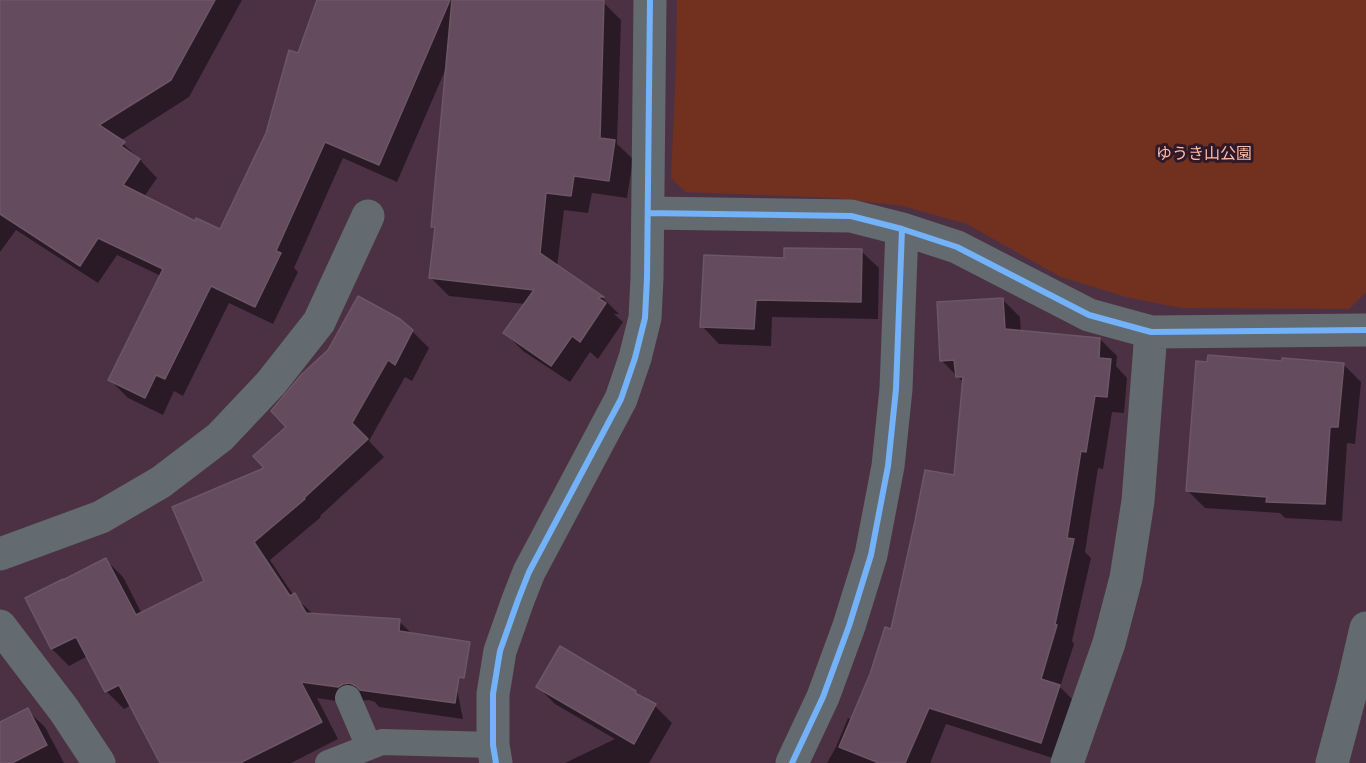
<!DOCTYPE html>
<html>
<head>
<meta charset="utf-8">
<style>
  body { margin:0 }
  canvas { display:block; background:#4c3145 }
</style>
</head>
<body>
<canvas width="1366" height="763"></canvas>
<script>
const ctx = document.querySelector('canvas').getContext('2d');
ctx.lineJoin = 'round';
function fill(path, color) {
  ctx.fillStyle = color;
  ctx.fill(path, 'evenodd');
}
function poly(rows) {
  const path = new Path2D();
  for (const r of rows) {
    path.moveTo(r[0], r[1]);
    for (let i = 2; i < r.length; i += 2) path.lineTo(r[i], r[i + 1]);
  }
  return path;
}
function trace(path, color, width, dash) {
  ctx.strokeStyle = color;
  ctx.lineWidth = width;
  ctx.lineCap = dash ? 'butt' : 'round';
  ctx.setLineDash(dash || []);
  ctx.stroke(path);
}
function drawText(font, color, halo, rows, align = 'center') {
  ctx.font = font + ' Inter,"Noto Sans JP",sans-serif';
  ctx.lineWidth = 6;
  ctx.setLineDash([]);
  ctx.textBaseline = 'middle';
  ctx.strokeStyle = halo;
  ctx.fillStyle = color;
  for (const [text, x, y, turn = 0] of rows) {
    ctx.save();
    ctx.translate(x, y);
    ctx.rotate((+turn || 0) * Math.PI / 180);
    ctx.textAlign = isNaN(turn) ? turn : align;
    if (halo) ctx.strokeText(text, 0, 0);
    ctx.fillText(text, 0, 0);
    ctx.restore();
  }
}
const green = poly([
  [677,0,1366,0,1366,292,1349,309,1181,308,1126,297,1061,277,967,224,903,206,836,198,686,192,671,178,676,68]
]);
const shadow = poly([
  [0,0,242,0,189,97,120,141,142,161,141,161,157,178,144,197,195,223,221,231,267,133,299,55,318,0,538,0,603,2,621,20,617,144,633,159,627,198,592,193,588,213,564,210,557,267,603,298,619,314,614,314,623,322,598,359,590,352,570,382,523,351,505,333,525,304,449,296,431,278,436,230,433,226,447,66,397,182,343,158,294,268,298,272,273,324,229,303,183,396,174,391,163,415,128,398,110,380,161,276,117,255,98,283,16,230,0,252],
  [861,251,879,268,878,319,772,317,771,346,719,344,702,326,785,260],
  [1002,299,1020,317,1021,332,1100,339,1117,356,1116,366,1127,378,1124,413,1112,412,1103,469,1098,468,1085,552,1091,558,1072,641,1074,644,1060,687,1076,703,1059,760,946,724,930,763,827,763,836,747,848,718,852,720,892,631,955,477,964,383,941,360],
  [412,331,429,348,412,381,405,377,369,441,384,457,320,516,321,517,270,560,294,596,314,615,399,621,413,635,450,655,463,719,379,707,375,702,369,700,360,701,356,704,317,698,338,739,291,763,159,763,158,761,160,760,131,705,124,709,107,692,88,656,69,666,52,649,27,599,105,559,123,577,142,614,206,582,266,468],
  [1283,362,1343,364,1361,382,1355,444,1347,443,1342,521,1285,518,1280,513,1205,508,1188,491],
  [561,648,635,692,640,697,655,706,672,723,649,763,565,763,615,739,555,704,537,686],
  [27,710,45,727,64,763,0,763,0,724]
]);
const building = poly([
  [0,0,215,0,171,80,99,125,125,142,121,146,140,159,123,185,195,221,196,218,220,229,266,133,289,50,298,53,317,0,450,0,379,165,325,142,276,251,281,253,255,307,211,286,165,379,156,375,145,398,108,380,163,269,98,238,80,266,0,214,0,0],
  [452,0,604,0,600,138,615,140,609,181,574,176,571,196,546,193,540,253,604,297,599,297,598,298,606,303,580,342,572,336,551,366,503,333,534,290,429,278,435,227,431,227,452,0],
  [784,248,862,249,861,302,756,300,754,329,700,327,704,255,784,258,784,248],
  [358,296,400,319,413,330,395,365,388,360,352,423,368,439,304,498,305,499,254,542,290,596,295,593,306,613,400,619,399,631,470,642,464,678,459,677,455,703,360,690,356,686,350,683,343,684,338,687,301,682,322,722,240,763,160,763,119,685,105,692,76,637,51,649,25,598,63,579,63,580,106,558,136,615,204,581,172,507,264,468,253,456,286,427,271,411,301,375,328,350,358,296],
  [1003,298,1005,329,1100,338,1099,358,1111,359,1107,397,1095,396,1086,452,1081,451,1067,538,1074,539,1055,624,1057,625,1041,679,1060,685,1041,743,929,708,905,763,879,763,839,747,870,674,885,627,891,629,915,521,925,470,954,475,963,377,956,377,954,360,940,361,937,302,1003,298],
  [1208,355,1282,361,1282,358,1344,363,1338,427,1330,427,1325,504,1266,502,1267,497,1186,491,1196,361,1207,362,1208,355],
  [560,646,636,691,635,693,656,704,634,744,536,687,560,646],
  [28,708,47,745,12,763,0,763,0,722,28,708]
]);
const service = poly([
  [348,698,369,747],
  [328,763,382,742,493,745]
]);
const minor = poly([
  [648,213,851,216,902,229,957,247,1089,315,1151,332,1366,330],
  [0,554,101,517,161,482,220,437,271,383,319,322,368,216],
  [0,626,64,710,99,763],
  [496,763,493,745,493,694,500,651,518,600,529,572,621,399,635,358,645,318,647,278,650,0],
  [792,763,823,697,849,626,871,555,888,466,896,389,902,229],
  [1067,763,1109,643,1126,578,1138,501,1151,332],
  [1332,763,1353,684,1366,628]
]);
const cycleway = poly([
  [648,213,851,216,902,229,957,247,1089,315,1151,332,1366,330],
  [496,763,493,745,493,694,500,651,518,600,529,572,621,399,635,358,645,318,647,278,650,0],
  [792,763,823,697,849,626,871,555,888,466,896,389,902,229]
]);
const parkNames = [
  ["ゆうき山公園",1204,154]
];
fill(green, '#72301f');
fill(shadow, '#0007');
fill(building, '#644c5e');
trace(building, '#6c5667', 1.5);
trace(service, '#636b71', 26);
trace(minor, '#636b71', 33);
trace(cycleway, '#73b2f8', 6);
drawText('16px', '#febba7', '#2f1929', parkNames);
</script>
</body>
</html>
